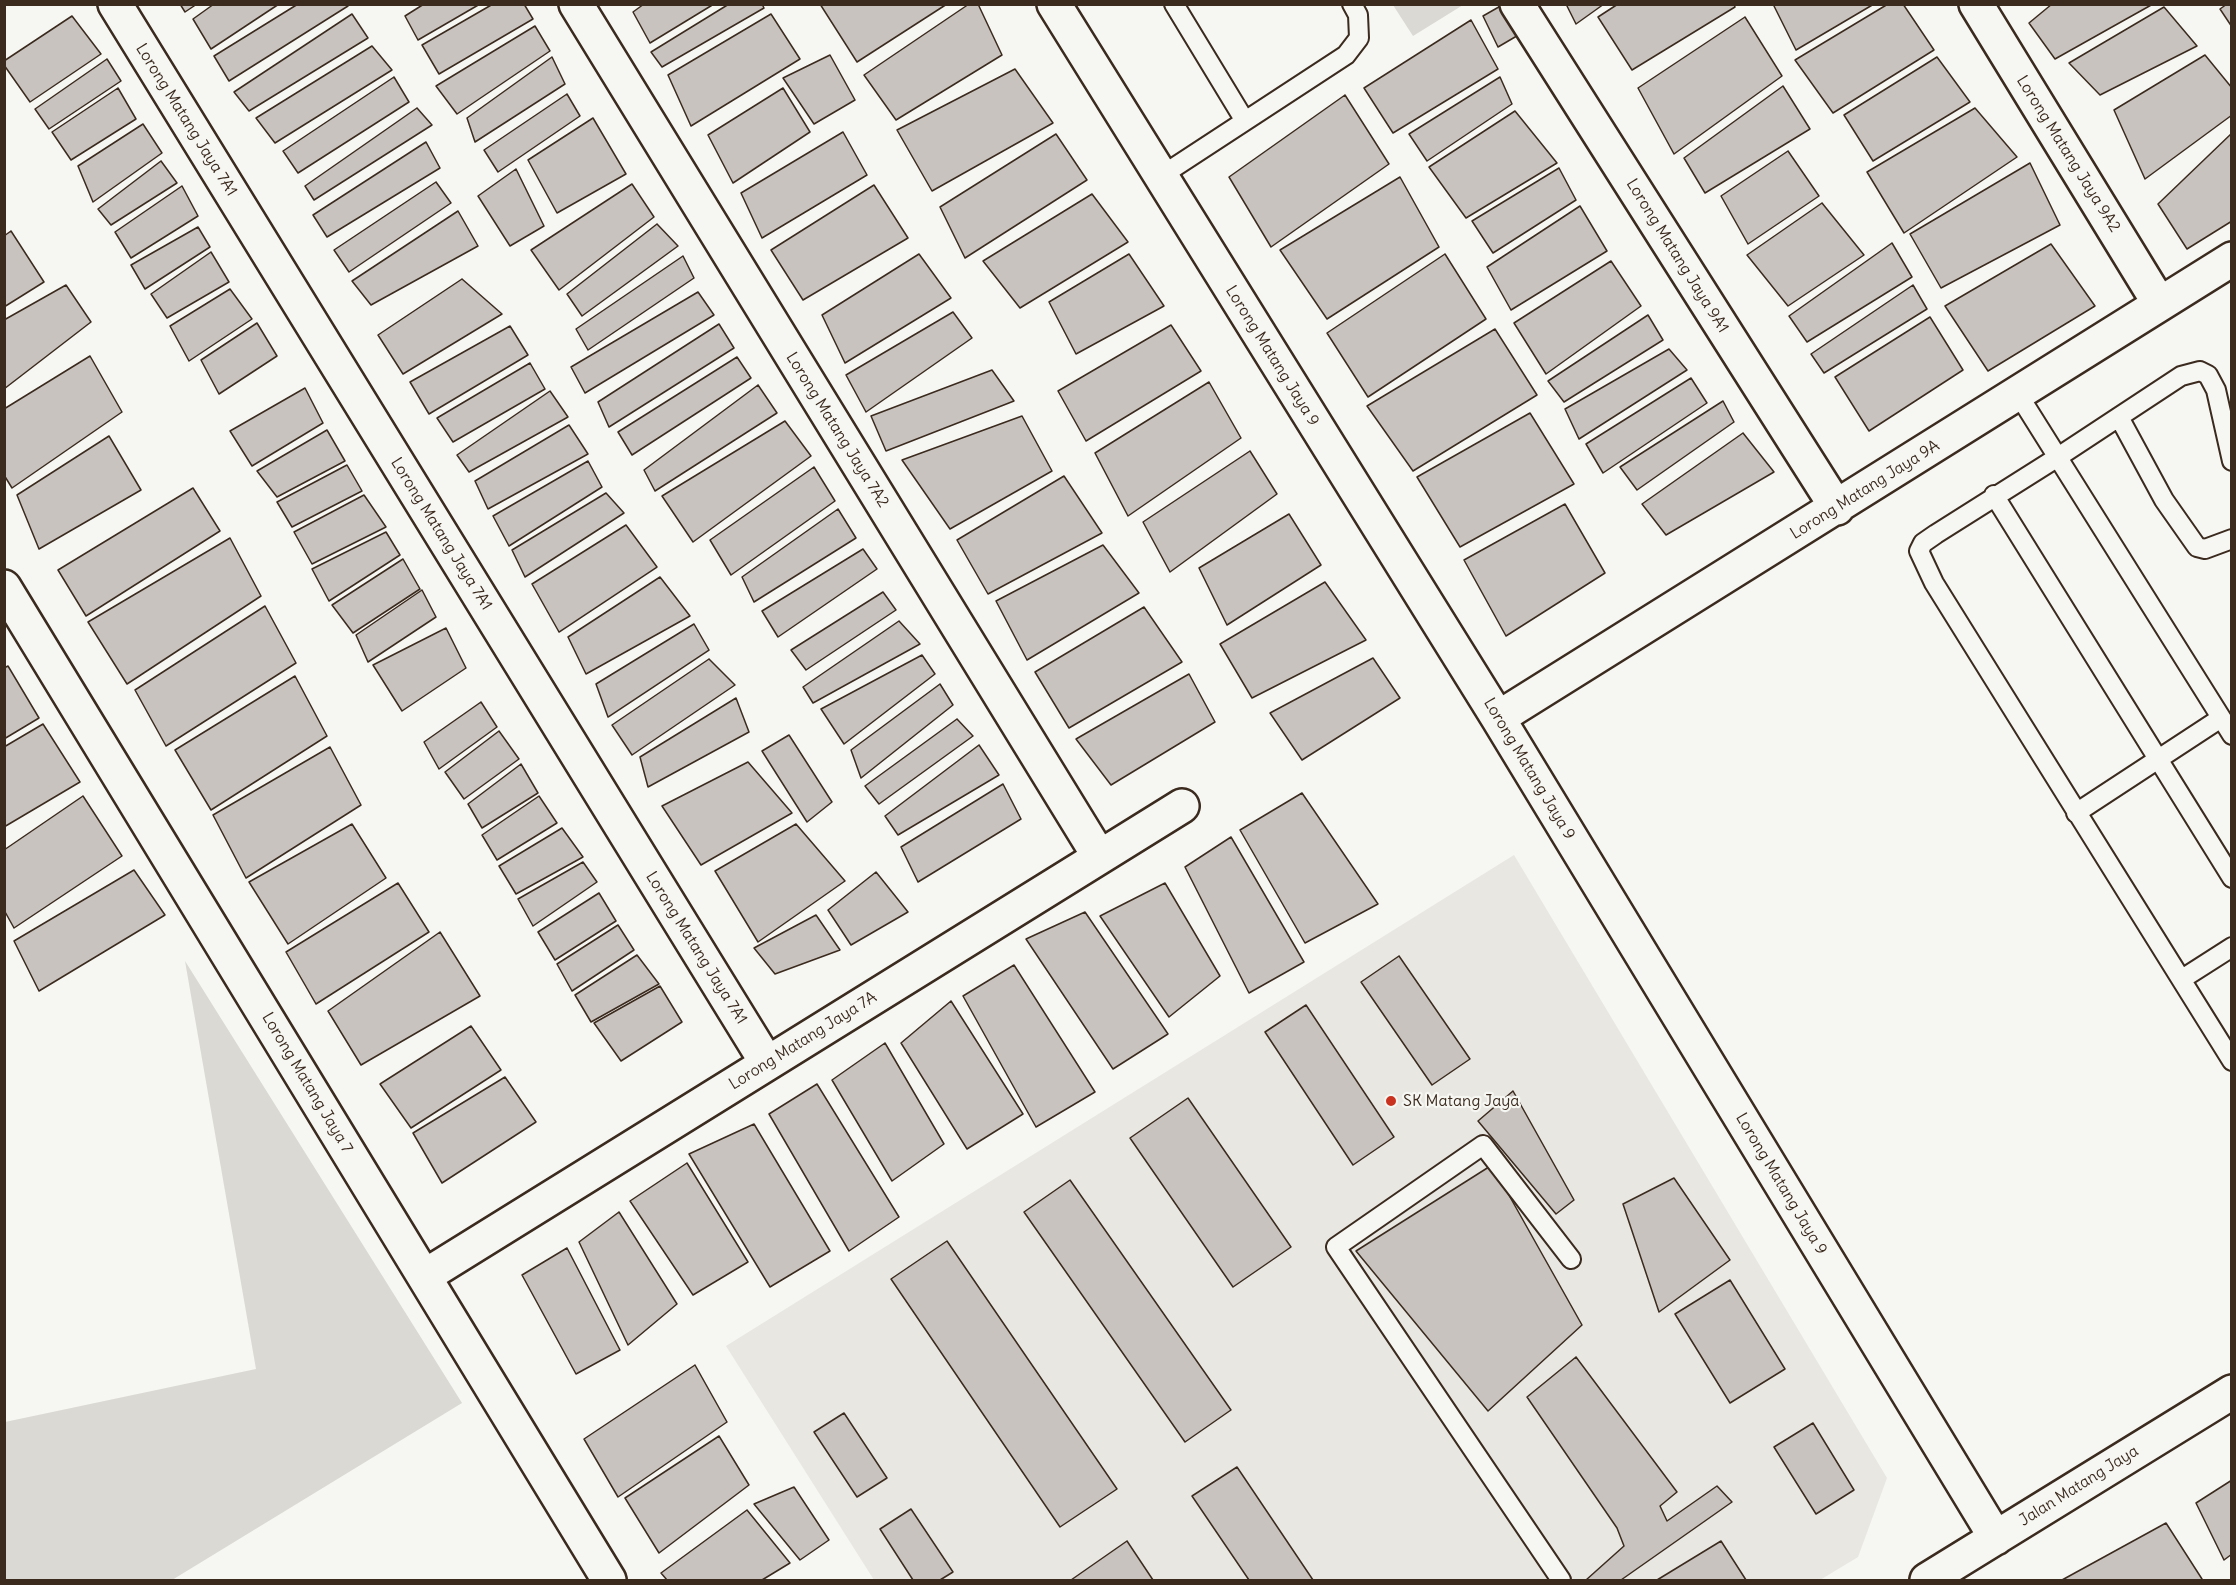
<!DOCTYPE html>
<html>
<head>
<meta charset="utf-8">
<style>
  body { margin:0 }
  #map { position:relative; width:2236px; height:1585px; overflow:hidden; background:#f6f6f2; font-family:Delius,sans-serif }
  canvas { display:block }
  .frame { position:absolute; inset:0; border:6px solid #3b2a1e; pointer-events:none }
</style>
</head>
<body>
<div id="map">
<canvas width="2236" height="1585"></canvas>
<div class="frame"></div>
</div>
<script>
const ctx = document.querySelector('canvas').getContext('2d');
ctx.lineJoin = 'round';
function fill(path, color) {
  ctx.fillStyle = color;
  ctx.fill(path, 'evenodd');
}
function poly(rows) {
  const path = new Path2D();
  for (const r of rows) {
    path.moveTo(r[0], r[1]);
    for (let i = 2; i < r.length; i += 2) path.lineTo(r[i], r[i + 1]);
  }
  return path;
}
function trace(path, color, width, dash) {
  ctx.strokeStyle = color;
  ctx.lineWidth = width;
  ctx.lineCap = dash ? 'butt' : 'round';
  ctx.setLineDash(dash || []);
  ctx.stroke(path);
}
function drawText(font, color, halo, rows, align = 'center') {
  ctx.font = font + ' Delius,sans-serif';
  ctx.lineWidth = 4.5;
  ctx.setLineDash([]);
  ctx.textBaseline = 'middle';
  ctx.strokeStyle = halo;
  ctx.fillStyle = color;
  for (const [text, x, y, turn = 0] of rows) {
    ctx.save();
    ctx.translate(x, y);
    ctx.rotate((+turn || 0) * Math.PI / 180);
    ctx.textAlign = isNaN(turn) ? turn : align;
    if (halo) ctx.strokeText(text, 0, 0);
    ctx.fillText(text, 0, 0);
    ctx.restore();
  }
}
const built = poly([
  [1514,855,1887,1478,1858,1557,1820,1580,874,1580,726,1346]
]);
const green = poly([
  [1393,5,1463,5,1413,36],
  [185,961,462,1403,172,1580,5,1580,5,1422,256,1369]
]);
const building = poly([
  [180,4,197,4,185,12,180,4],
  [214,4,279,4,211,49,193,19,214,4],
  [298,4,347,4,348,6,229,81,214,56,298,4],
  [424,4,480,4,418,40,405,16,424,4],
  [493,4,524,4,533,19,439,74,422,45,493,4],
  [644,4,714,4,650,43,633,12,644,4],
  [729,4,762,4,764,8,662,67,651,52,729,4],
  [820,4,947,4,857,62,820,4],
  [969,4,978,4,1002,55,896,120,864,75,969,4],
  [1504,4,1527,30,1498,47,1483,16,1504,4],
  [1566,4,1604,4,1576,24,1566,4],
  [1618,4,1734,4,1735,7,1632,70,1598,17,1618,4],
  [1773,4,1874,4,1796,50,1773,4],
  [1888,4,1903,4,1934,50,1833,113,1795,60,1888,4],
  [2052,4,2153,4,2055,59,2029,23,2052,4],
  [2227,4,2232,4,2232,27,2220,9,2227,4],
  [2164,7,2197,46,2100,95,2069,63,2164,7],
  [352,14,368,38,249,111,234,92,352,14],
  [771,14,800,59,691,126,668,75,771,14],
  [72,16,101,54,30,102,4,65,4,61,72,16],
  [1745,17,1782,76,1674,154,1638,88,1745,17],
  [1471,20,1498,69,1393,133,1364,88,1471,20],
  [535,26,550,51,457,114,436,86,535,26],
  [372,46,392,70,275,143,256,118,372,46],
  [830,55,855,100,814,124,783,78,830,55],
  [2205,55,2232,88,2232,115,2145,179,2114,110,2205,55],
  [552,57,565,84,475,142,467,118,552,57],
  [1937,57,1970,102,1873,161,1844,115,1937,57],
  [107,59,121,81,49,129,35,109,107,59],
  [1015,69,1053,123,932,191,897,130,1015,69],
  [394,77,409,102,298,173,283,151,394,77],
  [1500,77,1512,104,1427,161,1409,134,1500,77],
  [1783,86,1810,129,1705,193,1684,158,1783,86],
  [118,88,136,119,71,160,52,132,118,88],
  [783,88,810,132,733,183,708,135,783,88],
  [567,94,580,116,498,172,484,150,567,94],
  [1345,95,1389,164,1271,247,1229,177,1345,95],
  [417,108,432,125,314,200,305,186,417,108],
  [1975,108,2017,157,1904,233,1867,172,1975,108],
  [1515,111,1557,163,1466,218,1429,167,1515,111],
  [593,118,626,174,557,213,528,160,593,118],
  [143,124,162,153,93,202,78,166,143,124],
  [843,132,867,175,762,238,741,193,843,132],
  [2232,133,2232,221,2187,249,2158,204,2232,133],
  [1056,134,1087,180,965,258,940,207,1056,134],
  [426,142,440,168,327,237,313,215,426,142],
  [1788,151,1819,196,1748,244,1721,196,1788,151],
  [161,161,177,183,111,225,98,209,161,161],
  [2030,163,2060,225,1941,288,1910,234,2030,163],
  [1559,168,1576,200,1493,253,1472,221,1559,168],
  [516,169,544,226,510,246,478,196,516,169],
  [1400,177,1439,247,1327,319,1280,250,1400,177],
  [436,182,451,203,349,272,334,250,436,182],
  [632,184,654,217,559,290,531,250,632,184],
  [874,185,908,238,803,300,771,250,874,185],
  [182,186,198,216,131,258,115,232,182,186],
  [1092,194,1128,242,1020,308,983,261,1092,194],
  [1822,203,1864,255,1788,306,1747,255,1822,203],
  [1580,206,1607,251,1511,310,1487,267,1580,206],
  [458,211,478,246,371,305,352,281,458,211],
  [657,224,678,246,582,316,567,294,657,224],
  [198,227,210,247,145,289,131,265,198,227],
  [11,231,44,282,4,307,4,236,11,231],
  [1892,243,1912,277,1807,342,1789,316,1892,243],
  [2051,244,2095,306,1988,371,1945,306,2051,244],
  [211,252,229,282,167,318,151,294,211,252],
  [919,254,951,298,845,363,822,315,919,254],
  [1129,254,1164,306,1076,354,1049,302,1129,254],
  [1445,254,1486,319,1368,397,1327,333,1445,254],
  [683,256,694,278,588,350,576,329,683,256],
  [1611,261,1641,306,1546,374,1514,323,1611,261],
  [462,279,502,314,403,374,378,335,462,279],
  [66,285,91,322,4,389,4,320,66,285],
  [1913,285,1927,309,1824,373,1811,354,1913,285],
  [230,289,252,319,189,361,170,326,230,289],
  [698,292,714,315,585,393,571,367,698,292],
  [953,312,972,338,866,412,846,375,953,312],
  [1648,315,1663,340,1564,402,1548,381,1648,315],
  [1930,317,1963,370,1869,431,1835,377,1930,317],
  [257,323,277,356,219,394,201,360,257,323],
  [719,324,734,348,609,427,598,402,719,324],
  [1171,325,1201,371,1086,441,1058,391,1171,325],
  [510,326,528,355,429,414,410,382,510,326],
  [1495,329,1537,395,1413,471,1367,406,1495,329],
  [1669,349,1687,370,1579,439,1565,409,1669,349],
  [90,356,122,412,12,488,4,475,4,409,90,356],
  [737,357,751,378,632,455,618,432,737,357],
  [530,363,545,389,453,442,437,418,530,363],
  [992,370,1014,401,886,451,871,416,992,370],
  [1691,378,1707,403,1603,473,1586,444,1691,378],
  [1209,382,1241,438,1128,516,1095,453,1209,382],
  [758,385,777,413,655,491,644,470,758,385],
  [305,388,323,423,252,466,230,431,305,388],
  [550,391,568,417,469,472,457,455,550,391],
  [1723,401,1734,422,1637,490,1620,467,1723,401],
  [1530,413,1574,484,1460,547,1417,477,1530,413],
  [1022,416,1052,471,950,529,902,460,1022,416],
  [785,421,811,456,693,542,662,496,785,421],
  [569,425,588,454,488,509,475,481,569,425],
  [327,430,345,461,277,497,257,471,327,430],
  [1743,433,1774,472,1666,535,1642,504,1743,433],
  [109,436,141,490,39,549,17,495,109,436],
  [1250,451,1277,494,1170,572,1143,522,1250,451],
  [588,461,602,487,509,546,493,516,588,461],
  [347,465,362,491,292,527,277,502,347,465],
  [814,467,835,501,731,575,710,540,814,467],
  [1064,476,1102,533,988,594,957,540,1064,476],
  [193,488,220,531,86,616,58,570,193,488],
  [606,493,624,513,525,577,512,550,606,493],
  [364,495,386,527,312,564,294,532,364,495],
  [1565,504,1605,573,1506,636,1464,560,1565,504],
  [838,509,856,538,754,602,742,577,838,509],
  [1289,514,1321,565,1227,625,1199,568,1289,514],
  [626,525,657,567,559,632,532,584,626,525],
  [386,532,400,555,329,601,312,569,386,532],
  [230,538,261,596,127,684,88,622,230,538],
  [1103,545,1139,593,1027,660,996,601,1103,545],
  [863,549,877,569,778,637,762,611,863,549],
  [403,559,420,589,353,633,332,605,403,559],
  [660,577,690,616,586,674,568,637,660,577],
  [1325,582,1366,640,1252,698,1220,644,1325,582],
  [422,590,436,617,368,662,356,635,422,590],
  [883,592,896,610,806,670,791,650,883,592],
  [265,606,296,663,166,746,135,690,265,606],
  [1144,607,1182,662,1069,728,1035,672,1144,607],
  [899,621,920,644,813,703,803,687,899,621],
  [694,624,709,650,608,717,596,684,694,624],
  [446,628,466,668,402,711,373,665,446,628],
  [922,655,935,674,844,744,821,709,922,655],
  [1373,658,1400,698,1302,760,1270,713,1373,658],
  [709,659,735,685,632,755,612,725,709,659],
  [8,666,39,718,4,739,4,668,8,666],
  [1189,674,1215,722,1111,785,1076,739,1189,674],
  [295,676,327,736,211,810,175,750,295,676],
  [940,684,953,705,861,778,851,750,940,684],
  [736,698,749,732,648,787,640,757,736,698],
  [481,702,497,727,439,769,424,742,481,702],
  [957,719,973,736,879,804,865,786,957,719],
  [43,724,80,782,4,827,4,747,43,724],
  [499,731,519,759,464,799,445,772,499,731],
  [789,735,832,802,807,822,762,751,789,735],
  [979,745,999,775,898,835,885,816,979,745],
  [330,747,361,805,246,878,213,815,330,747],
  [748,762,792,813,701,865,662,806,748,762],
  [521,764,538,793,482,828,468,804,521,764],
  [1003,784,1021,819,918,882,901,847,1003,784],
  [1302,793,1378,904,1305,943,1240,830,1302,793],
  [83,796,122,856,14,928,4,910,4,850,83,796],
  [539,796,557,823,497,860,482,835,539,796],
  [352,824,386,878,288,944,249,882,352,824],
  [796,824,845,881,758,942,715,871,796,824],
  [562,828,583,857,516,894,499,866,562,828],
  [1231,837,1304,962,1249,993,1185,867,1231,837],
  [583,862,597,882,533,926,518,899,583,862],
  [134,870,165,915,39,991,14,941,134,870],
  [876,872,908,912,851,945,828,910,876,872],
  [398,883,429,932,316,1004,286,952,398,883],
  [1165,883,1220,976,1169,1017,1100,916,1165,883],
  [599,893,616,921,555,960,538,932,599,893],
  [1085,912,1168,1034,1113,1069,1026,939,1085,912],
  [816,915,840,950,775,974,754,948,816,915],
  [618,925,634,950,572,991,557,964,618,925],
  [440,932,480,996,361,1065,328,1011,440,932],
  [637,955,659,984,591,1022,575,995,637,955],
  [1399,956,1470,1059,1432,1085,1361,982,1399,956],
  [1014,965,1095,1092,1036,1127,963,996,1014,965],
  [660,986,682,1022,621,1061,594,1023,660,986],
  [951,1001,1023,1114,967,1149,901,1043,951,1001],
  [1306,1005,1394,1137,1353,1165,1265,1032,1306,1005],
  [471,1026,501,1070,411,1128,380,1084,471,1026],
  [885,1043,944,1144,892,1181,832,1080,885,1043],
  [505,1077,536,1122,442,1183,413,1133,505,1077],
  [817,1084,899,1217,849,1251,769,1114,817,1084],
  [1513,1091,1574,1200,1556,1214,1478,1121,1513,1091],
  [1188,1098,1291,1247,1233,1287,1130,1138,1188,1098],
  [754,1124,830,1251,770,1287,689,1154,754,1124],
  [687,1163,748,1262,693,1295,630,1201,687,1163],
  [1492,1165,1582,1325,1488,1411,1356,1251,1492,1165],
  [1674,1178,1730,1260,1659,1312,1623,1204,1674,1178],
  [1070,1180,1231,1410,1185,1442,1024,1212,1070,1180],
  [619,1212,677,1304,628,1345,579,1242,619,1212],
  [947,1241,1117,1489,1060,1527,891,1279,947,1241],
  [567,1248,620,1350,576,1374,522,1275,567,1248],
  [1730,1280,1785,1369,1730,1403,1675,1314,1730,1280],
  [1576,1357,1677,1492,1660,1506,1667,1521,1717,1486,1732,1502,1621,1580,1586,1580,1624,1546,1617,1528,1527,1397,1576,1357],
  [695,1365,727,1422,618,1497,584,1439,695,1365],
  [844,1413,887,1478,857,1497,814,1432,844,1413],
  [1813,1423,1854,1490,1816,1514,1774,1447,1813,1423],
  [719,1436,749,1485,659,1553,625,1498,719,1436],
  [1237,1467,1313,1580,1249,1580,1192,1496,1237,1467],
  [2232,1480,2232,1554,2224,1560,2196,1503,2232,1480],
  [794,1487,829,1540,800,1560,754,1504,794,1487],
  [911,1509,953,1572,940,1580,913,1580,880,1529,911,1509],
  [747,1510,790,1563,762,1580,667,1580,661,1573,747,1510],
  [2166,1523,2202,1579,2201,1580,2062,1580,2166,1523],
  [1127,1541,1153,1580,1071,1580,1127,1541],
  [1721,1541,1746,1580,1657,1580,1721,1541]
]);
const lane = poly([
  [1174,4,1245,121],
  [1161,176,1346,55,1359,38,1358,15,1352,4],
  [2018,394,2232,735],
  [2119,417,2164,500,2197,547,2205,549,2232,539],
  [2232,461,2216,390,2208,375,2200,371,2181,376,2058,457,1936,534,1923,543,1919,551,1934,583,2232,1061],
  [1994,495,2232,878],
  [2076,813,2221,718],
  [2182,979,2232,947],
  [1561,1580,1336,1247,1483,1145,1571,1259]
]);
const street = poly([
  [115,4,767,1063],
  [576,4,1099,856],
  [1054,4,1498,718,1996,1538],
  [1517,4,1837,508],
  [1976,4,2159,303],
  [4,587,609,1580],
  [1498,718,2232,259],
  [425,1276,1182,806],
  [1927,1580,2232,1392]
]);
const markers = [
  [1391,1101,6,"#c8321e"]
];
const streetNames = [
  ["Lorong Matang Jaya 7A1",186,120,58],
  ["Lorong Matang Jaya 9A2",2068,154,58],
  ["Lorong Matang Jaya 9A1",1677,256,58],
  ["Lorong Matang Jaya 9",1272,356,58],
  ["Lorong Matang Jaya 7A2",837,430,58],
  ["Lorong Matang Jaya 9A",1865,490,-32],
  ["Lorong Matang Jaya 7A1",441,534,58],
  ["Lorong Matang Jaya 9",1529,769,59],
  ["Lorong Matang Jaya 7A1",696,948,58],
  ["Lorong Matang Jaya 7A",803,1041,-32],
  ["Lorong Matang Jaya 7",307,1083,59],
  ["Lorong Matang Jaya 9",1781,1184,59],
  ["Jalan Matang Jaya",2079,1486,-32]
];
const poiNames = [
  ["SK Matang Jaya",1403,1101]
];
fill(built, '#e8e7e2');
fill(green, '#dad9d3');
fill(building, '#c8c3be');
trace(building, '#3b2a1e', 1.5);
trace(lane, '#3b2a1e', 22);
trace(street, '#3b2a1e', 38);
trace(lane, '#f6f6f2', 18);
trace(street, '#f6f6f2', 33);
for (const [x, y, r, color] of markers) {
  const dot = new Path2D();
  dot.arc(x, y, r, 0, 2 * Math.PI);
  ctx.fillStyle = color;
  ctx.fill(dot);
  trace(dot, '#f6f6f2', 2);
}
drawText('16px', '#3b2a1e', '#f6f6f2', streetNames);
drawText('16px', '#3b2a1e', '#f6f6f2', poiNames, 'left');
</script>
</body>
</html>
